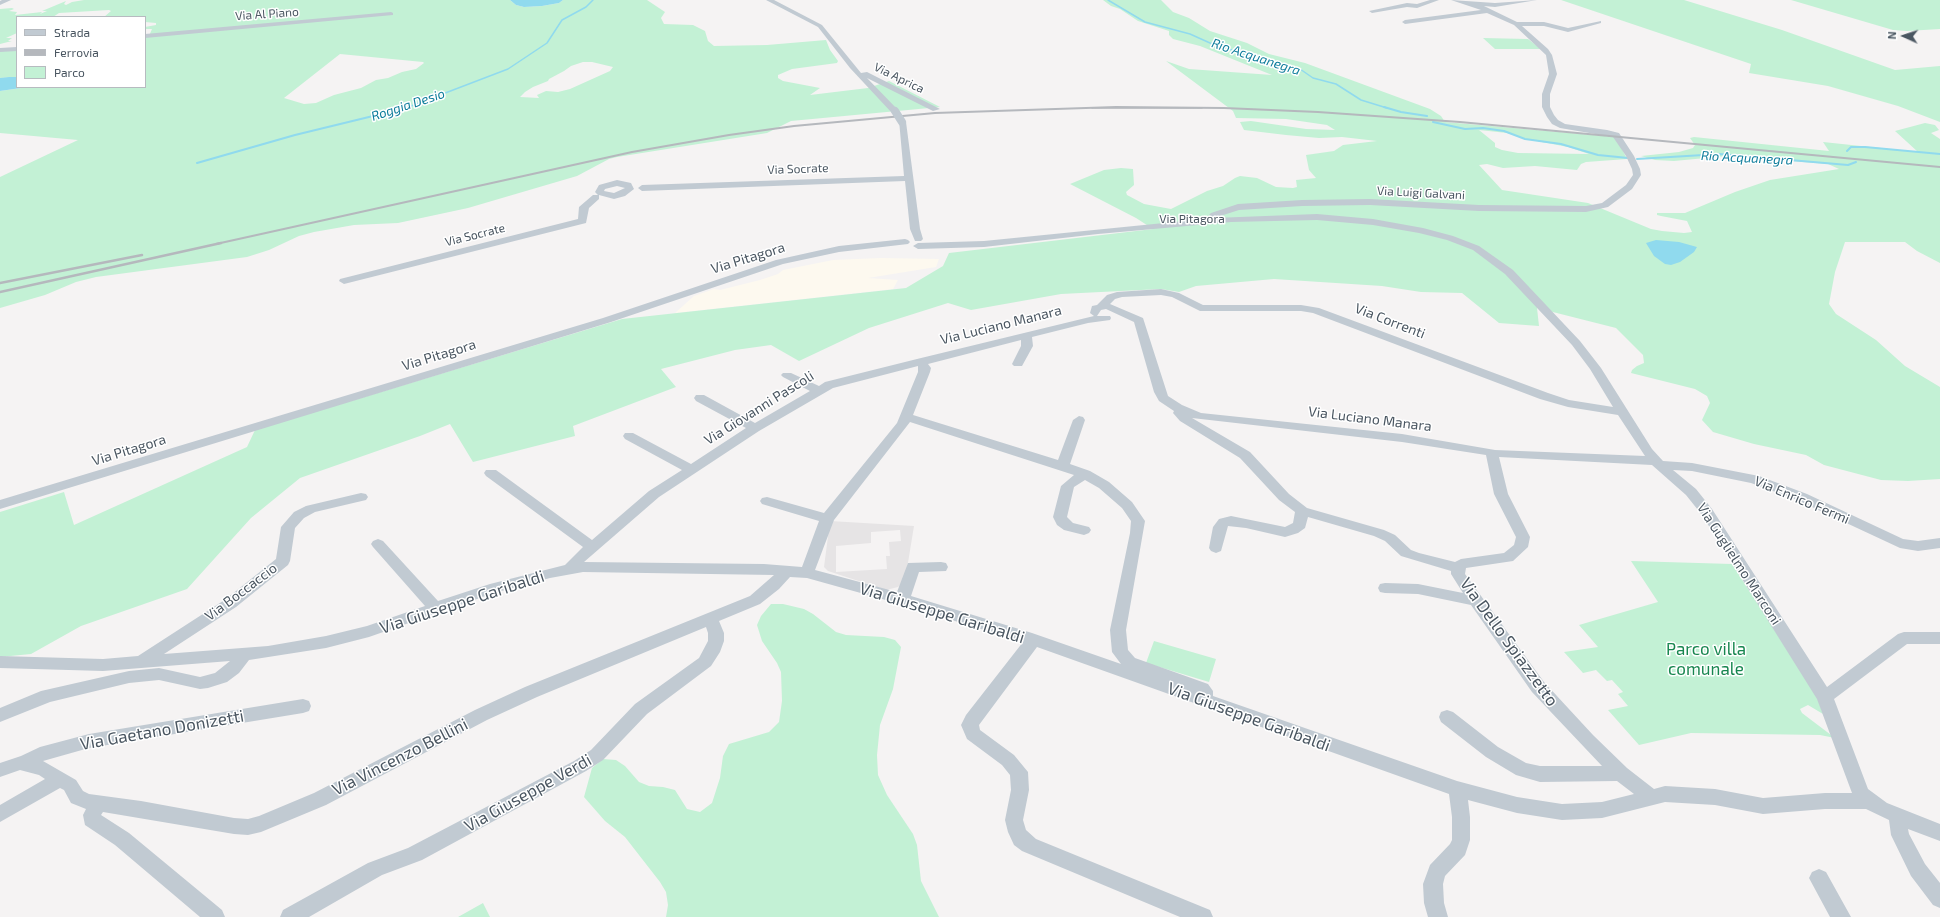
<!DOCTYPE html>
<html>
<head>
<meta charset="utf-8">
<style>
  body { margin:0 }
  #map { position:relative; width:1940px; height:917px; overflow:hidden; background:#f5f3f3; font-family:"Exo 2",sans-serif }
  canvas { display:block }
  .legend { position:absolute; left:16px; top:16px; width:130px; height:72px; box-sizing:border-box; background:#fff; border:1px solid #b7bbc0; margin:0; padding:5px 7px; list-style:none; font-size:12px; color:#4a5661 }
  .legend li { display:flex; align-items:center; gap:8px; height:20px }
  .legend b { width:20px; border:1px solid #b7bbc0 }
  .north { position:absolute; left:1884px; top:16px; width:40px; height:40px; -webkit-text-stroke:3px #fff; paint-order:stroke; rotate:273deg; font-size:11px; font-weight:700; line-height:16px; text-align:center; color:#4a5661 }
  .north::after { content:''; display:block; margin:auto; width:14px; height:18px; background:#4a5661; clip-path:polygon(50% 0,100% 100%,50% 72%,0 100%) }
</style>
</head>
<body>
<div id="map">
<canvas width="1940" height="917"></canvas>
<ul class="legend">
<li><b style="height:5px;background:#c1cad2"></b>Strada</li>
<li><b style="height:5px;background:#b5b8bd"></b>Ferrovia</li>
<li><b style="height:11px;background:#c3f1d5"></b>Parco</li>
</ul>
<div class="north">N</div>
</div>
<script>
const ctx = document.querySelector('canvas').getContext('2d');
ctx.lineJoin = 'round';
function fill(path, color) {
  ctx.fillStyle = color;
  ctx.fill(path, 'evenodd');
}
function poly(rows) {
  const path = new Path2D();
  for (const r of rows) {
    path.moveTo(r[0], r[1]);
    for (let i = 2; i < r.length; i += 2) path.lineTo(r[i], r[i + 1]);
  }
  return path;
}
function trace(path, color, width, dash) {
  ctx.strokeStyle = color;
  ctx.lineWidth = width;
  ctx.lineCap = dash ? 'butt' : 'round';
  ctx.setLineDash(dash || []);
  ctx.stroke(path);
}
function drawText(font, color, halo, rows, align = 'center') {
  ctx.font = font + ' "Exo 2",sans-serif';
  ctx.lineWidth = 3;
  ctx.setLineDash([]);
  ctx.textBaseline = 'middle';
  ctx.strokeStyle = halo;
  ctx.fillStyle = color;
  for (const [text, x, y, turn = 0] of rows) {
    ctx.save();
    ctx.translate(x, y);
    ctx.rotate((+turn || 0) * Math.PI / 180);
    ctx.textAlign = isNaN(turn) ? turn : align;
    if (halo) ctx.strokeText(text, 0, 0);
    ctx.fillText(text, 0, 0);
    ctx.restore();
  }
}
const commercial = poly([
  [881,258,939,259,936,267,868,278,898,280,893,289,675,313,694,296,714,289,720,290,760,280,778,274,783,270,833,260]
]);
const education = poly([
  [830,521,914,526,905,581,898,587,886,590,828,571,824,567],
  [900,530,901,541,889,542,890,556,886,556,887,569,836,572,836,546,871,543,871,532]
]);
const green = poly([
  [84,0,510,0,516,5,524,7,542,6,559,3,563,0,647,0,665,12,661,18,664,24,693,25,705,31,708,41,714,46,767,45,826,40,830,50,838,61,837,63,792,69,778,75,778,78,783,81,820,88,810,95,868,88,889,81,940,107,791,121,767,133,617,157,609,159,577,176,468,208,398,223,354,225,314,232,299,236,269,250,247,257,96,277,76,282,45,295,0,308,0,177,78,140,0,133,0,91,28,87,145,87,145,36,149,36,152,29,145,29,145,27,156,25,156,23,145,22,145,17,104,17,111,11,109,10,59,13,53,17,17,17,17,33,6,38,12,38,8,41,12,41,0,44,0,9,12,8,14,9,9,11,17,12,15,15,42,12,40,14,47,11,42,11,66,1,64,4,66,5,72,2],
  [340,54,423,62,424,63,416,69,402,72,388,78,376,80,361,88,334,95,316,103,304,104,284,98],
  [592,62,613,67,610,71,570,89,558,92,546,91,537,95,539,98,520,97,525,92,533,87,548,81,549,79,564,71,571,66,583,62],
  [1103,0,1161,0,1173,12,1189,18,1210,31,1247,43,1269,54,1305,63,1430,109,1441,116,1445,122,1616,137,1627,159,1586,162,1581,164,1577,170,1535,166,1503,168,1487,164,1479,165,1502,190,1588,203,1651,229,1662,231,1684,233,1692,232,1687,221,1661,216,1657,215,1657,213,1685,213,1735,192,1770,180,1839,169,1828,164,1727,156,1674,161,1655,160,1641,156,1679,152,1693,148,1695,145,1690,138,1694,137,1829,151,1823,142,1918,152,1895,131,1925,123,1935,125,1939,130,1931,133,1940,139,1940,263,1917,251,1905,242,1845,242,1835,272,1829,304,1836,314,1876,340,1905,366,1940,387,1940,479,1908,481,1881,480,1824,465,1806,455,1754,444,1713,432,1702,420,1710,403,1707,396,1695,389,1631,373,1632,370,1637,366,1644,363,1643,355,1616,328,1537,308,1539,326,1499,323,1462,293,1421,292,1382,286,1274,279,1196,286,1179,292,1161,289,1061,294,971,310,948,303,869,328,799,361,771,345,735,350,661,369,676,387,573,426,575,436,473,462,450,424,420,436,300,478,251,518,187,589,81,626,31,654,0,657,0,512,64,492,74,525,247,447,255,430,622,319,906,288,943,266,949,253,1153,229,1136,218,1070,184,1104,170,1121,168,1133,169,1134,185,1126,192,1127,195,1144,204,1171,209,1207,191,1223,186,1235,178,1240,176,1257,178,1276,187,1293,188,1297,187,1296,180,1316,178,1309,170,1306,155,1334,151,1343,145,1377,141,1342,137,1319,138,1286,135,1244,130,1240,122,1251,121,1306,129,1335,130,1327,125,1286,119,1236,118,1233,111,1166,61,1189,69,1272,75,1200,46,1173,39,1169,35,1169,31,1138,21,1120,9,1111,6],
  [1479,130,1507,133,1526,139,1568,147,1589,154,1518,153,1502,150,1495,147,1495,143],
  [1561,0,1684,0,1782,30,1895,70,1940,66,1940,122,1898,106,1828,86,1749,73,1751,64],
  [1791,0,1940,0,1940,29,1907,31,1893,30],
  [1483,38,1528,39,1541,49,1495,49],
  [17,50,17,77,0,78,0,51],
  [1631,561,1732,564,1816,694,1823,714,1808,705,1800,709,1802,713,1835,738,1820,735,1691,733,1639,745,1608,710,1628,706,1618,694,1623,692,1612,680,1607,681,1596,670,1583,673,1564,652,1598,647,1579,625,1658,602],
  [771,604,783,604,804,609,813,614,836,632,846,635,884,637,895,640,901,647,893,689,880,725,877,755,878,775,887,795,913,834,917,845,921,881,939,917,666,917,668,905,666,892,660,882,625,837,605,821,584,797,592,768,603,759,616,760,625,766,639,782,649,786,663,787,675,790,687,809,700,812,712,803,720,778,723,756,729,744,769,732,779,722,782,701,781,672,777,663,762,641,757,625,761,616],
  [1154,641,1216,659,1209,682,1146,663],
  [483,903,490,917,458,917]
]);
const water = poly([
  [510,0,563,0,559,3,542,6,524,7,516,5],
  [9,77,17,77,17,87,28,87,0,91,0,78],
  [1656,240,1679,242,1697,247,1694,252,1680,262,1671,265,1665,264,1654,256,1646,243]
]);
const streamFar1 = poly([
  [1108,0,1145,22,1190,34,1210,43,1248,55,1300,69,1313,78,1336,84,1361,100,1387,108],
  [406,108,508,69,547,43,562,20,586,7,593,0]
]);
const stream = poly([
  [1384,107,1401,112,1427,116],
  [1433,122,1465,129,1483,128,1504,131,1525,139,1561,144,1598,155,1628,158],
  [1847,151,1851,147,1865,147,1940,154],
  [1637,159,1720,154,1848,165,1856,162],
  [197,163,295,135,410,107]
]);
const minor = poly([
  [2,0,11,0,0,5,0,1,2,0],
  [766,0,774,0,822,25,861,73,867,72,940,109,933,111,867,78,899,111,892,113,850,68,818,27,766,0],
  [1430,0,1439,0,1417,8,1407,7,1372,13,1369,11,1407,3,1417,4,1430,0],
  [1451,0,1495,3,1537,0,1495,7,1484,6,1517,22,1544,22,1568,28,1601,21,1601,23,1568,32,1544,26,1522,26,1548,49,1552,55,1557,74,1550,94,1550,107,1554,115,1558,120,1565,124,1607,130,1619,133,1634,156,1640,169,1641,175,1632,189,1608,207,1586,212,1479,211,1370,205,1302,206,1239,210,1214,218,1317,214,1373,219,1423,228,1453,236,1479,246,1513,270,1580,341,1601,368,1652,449,1663,461,1692,463,1759,476,1807,494,1903,539,1918,541,1940,538,1940,548,1918,551,1900,548,1797,500,1751,483,1692,471,1673,470,1696,489,1712,509,1827,687,1898,634,1904,632,1940,632,1940,644,1907,644,1834,699,1868,789,1887,803,1940,824,1940,841,1908,829,1909,834,1925,864,1940,883,1940,908,1933,905,1911,876,1891,835,1889,820,1866,809,1825,809,1763,814,1715,805,1665,802,1602,818,1562,820,1517,813,1468,800,1470,817,1470,840,1465,855,1445,876,1443,884,1444,903,1448,917,1428,917,1424,903,1423,884,1430,865,1450,844,1452,840,1452,817,1449,794,1037,647,979,725,980,730,1014,755,1028,772,1029,790,1023,820,1026,830,1036,839,1210,910,1213,917,1180,917,1022,851,1014,845,1008,832,1005,820,1011,790,1010,775,1002,765,967,739,961,725,966,715,1023,642,900,604,807,578,790,577,779,589,760,604,719,621,724,633,724,641,720,652,711,666,647,714,603,760,586,771,422,860,382,875,309,917,280,917,283,910,368,863,408,848,574,761,591,750,635,704,699,658,708,641,708,633,706,627,537,697,487,720,326,805,261,832,248,835,234,834,103,812,101,815,129,833,222,910,225,917,200,917,115,845,85,825,83,815,86,809,71,803,64,790,60,788,0,822,0,805,45,779,39,775,20,770,0,777,0,763,21,756,40,747,89,734,303,699,309,701,311,706,309,711,303,713,89,748,43,761,76,780,83,791,89,794,141,801,234,818,248,819,259,816,314,793,475,710,525,687,750,596,774,575,583,572,550,578,494,593,369,637,326,648,249,660,239,673,227,682,208,688,200,689,159,680,129,683,50,702,0,722,0,708,41,691,129,671,159,668,200,677,215,673,230,661,103,671,0,668,0,656,103,659,138,656,226,599,276,559,281,527,294,512,306,506,361,493,366,494,368,497,366,500,315,512,304,518,295,528,290,561,288,565,236,607,164,654,268,646,326,636,367,626,425,606,373,547,371,544,373,541,378,539,383,541,438,601,490,584,565,565,583,547,486,476,484,473,486,470,496,470,592,540,649,491,682,470,625,439,623,436,625,433,633,433,691,464,746,428,696,401,694,398,696,395,704,395,755,423,810,391,783,377,781,375,783,373,791,373,819,386,825,382,917,359,1094,316,1090,313,1092,306,1097,305,1107,295,1117,292,1161,289,1179,293,1203,305,1301,305,1319,308,1548,393,1569,400,1613,407,1590,369,1572,345,1505,274,1473,250,1447,240,1419,233,1373,225,1317,220,1231,222,1098,234,984,247,918,249,913,246,918,243,984,241,1214,218,1209,215,1211,213,1238,204,1302,200,1370,199,1479,205,1586,206,1602,203,1626,185,1633,175,1632,169,1626,156,1613,137,1560,128,1552,124,1547,117,1542,107,1542,94,1549,74,1546,55,1514,25,1487,13,1405,24,1402,22,1405,20,1481,10,1451,0],
  [1161,295,1172,297,1200,311,1301,311,1313,313,1540,399,1568,407,1618,415,1645,456,1495,450,1402,434,1201,413,1182,405,1168,396,1143,318,1110,304,1115,299,1122,297,1161,295],
  [1106,309,1134,322,1154,392,1159,401,1174,411,1173,413,1180,421,1240,458,1279,500,1295,512,1293,523,1285,527,1231,516,1219,519,1213,527,1209,548,1211,551,1216,553,1221,551,1228,526,1246,528,1285,537,1298,533,1305,528,1308,517,1374,536,1385,541,1401,556,1451,571,1451,574,1463,593,1418,584,1385,583,1380,584,1378,588,1380,592,1385,593,1418,594,1471,605,1532,692,1602,766,1540,766,1526,763,1498,747,1453,712,1447,710,1441,712,1439,717,1441,722,1486,757,1516,775,1540,782,1617,781,1634,794,1602,802,1562,804,1517,797,1457,781,1213,696,1213,691,1208,684,1135,658,1128,650,1126,630,1145,521,1132,502,1109,482,1090,471,1070,464,1085,420,1083,417,1079,416,1073,420,1058,460,913,415,930,372,931,368,928,364,1021,340,1021,346,1012,364,1014,366,1022,366,1033,346,1032,337,1088,323,1110,320,1111,318,1110,316,1097,316,1101,310,1106,309],
  [918,366,918,372,897,423,824,513,767,497,762,498,760,501,762,504,819,521,802,567,764,564,584,562,659,497,759,431,833,388,918,366],
  [1192,418,1402,442,1486,455,1494,494,1516,537,1514,545,1504,553,1461,559,1455,562,1419,553,1411,550,1395,535,1384,530,1307,508,1289,494,1250,452,1192,418],
  [910,422,1074,475,1061,486,1053,517,1057,525,1064,530,1084,535,1089,533,1091,530,1089,527,1073,523,1067,517,1074,487,1085,480,1099,488,1122,508,1131,521,1130,533,1110,630,1112,652,1121,664,1032,633,911,596,919,572,946,571,948,567,946,563,941,562,908,563,897,592,815,570,834,520,910,422],
  [1499,457,1652,465,1686,495,1702,515,1817,699,1852,793,1825,793,1763,798,1715,789,1665,786,1654,789,1627,768,1593,735,1544,682,1465,574,1466,568,1513,561,1528,547,1530,537,1508,494,1499,457],
  [391,12,393,13,393,15,145,38,145,34,391,12],
  [17,47,17,51,0,52,0,48,17,47],
  [899,120,906,122,920,229,923,239,921,241,915,241,910,229,905,181,642,191,638,188,642,185,904,176,899,120],
  [617,180,631,183,634,189,625,196,614,199,599,195,599,199,589,208,586,223,344,284,339,281,340,279,578,219,579,207,593,195,598,195,595,192,599,185,617,180],
  [617,186,625,188,614,193,604,191,605,189,617,186],
  [905,239,908,240,910,242,908,244,839,252,783,264,611,322,0,509,0,500,603,318,776,260,839,246,905,239],
  [1819,869,1826,872,1851,917,1830,917,1809,878,1812,872,1819,869]
]);
const railFar2 = poly([
  [1092,108,1202,108]
]);
const railFar1 = poly([
  [216,244,632,152,729,135,794,126,935,113,1116,107,1224,108,1318,112,1460,122,1940,167]
]);
const rail = poly([
  [0,283,142,255],
  [0,292,221,243]
]);
const minorBridge = poly([
  [895,111,902,122]
]);
const farStreetnames = [
  ["Via Al Piano",267,14,-4],
  ["Via Aprica",899,78,26],
  ["Via Socrate",798,169,-2],
  ["Via Luigi Galvani",1421,193,3],
  ["Via Pitagora",1192,219],
  ["Via Socrate",475,235,-14]
];
const farWaternames = [
  ["Rio Acquanegra",1256,57,18],
  ["Roggia Desio",408,105,-18],
  ["Rio Acquanegra",1747,158,3]
];
const streetNames = [
  ["Via Pitagora",748,258,-17],
  ["Via Correnti",1390,321,21],
  ["Via Luciano Manara",1001,325,-14],
  ["Via Pitagora",439,355,-17],
  ["Via Giovanni Pascoli",759,408,-32],
  ["Via Luciano Manara",1370,419,7],
  ["Via Pitagora",129,450,-17],
  ["Via Enrico Fermi",1802,500,23],
  ["Via Guglielmo Marconi",1739,564,57],
  ["Via Boccaccio",241,592,-37]
];
const nearStreetnames = [
  ["Via Giuseppe Garibaldi",462,602,-18],
  ["Via Giuseppe Garibaldi",942,613,17],
  ["Via Dello Spiazzetto",1509,642,54],
  ["Via Giuseppe Garibaldi",1249,717,20],
  ["Via Gaetano Donizetti",162,730,-10],
  ["Via Vincenzo Bellini",400,757,-27],
  ["Via Giuseppe Verdi",528,793,-29]
];
const nearParknames = [
  ["Parco villa",1706,649],
  ["comunale",1706,669]
];
fill(commercial, '#fdf9ef');
fill(education, '#e6e4e5');
fill(green, '#c3f1d5');
fill(water, '#90daee');
trace(streamFar1, '#90daee', 1.5);
trace(stream, '#90daee', 2);
fill(minor, '#c1cad2');
trace(railFar2, '#b5b8bd', 1.5);
trace(railFar1, '#b5b8bd', 2);
trace(rail, '#b5b8bd', 2.5);
trace(minorBridge, '#c1cad2', 8);
drawText('12px', '#4a5661', '#fff', farStreetnames);
drawText('italic 13px', '#0c7c9b', '#fff', farWaternames);
drawText('14px', '#4a5661', '#fff', streetNames);
drawText('17px', '#4a5661', '#fff', nearStreetnames);
drawText('17px', '#17864f', '#fff', nearParknames);
</script>
</body>
</html>
